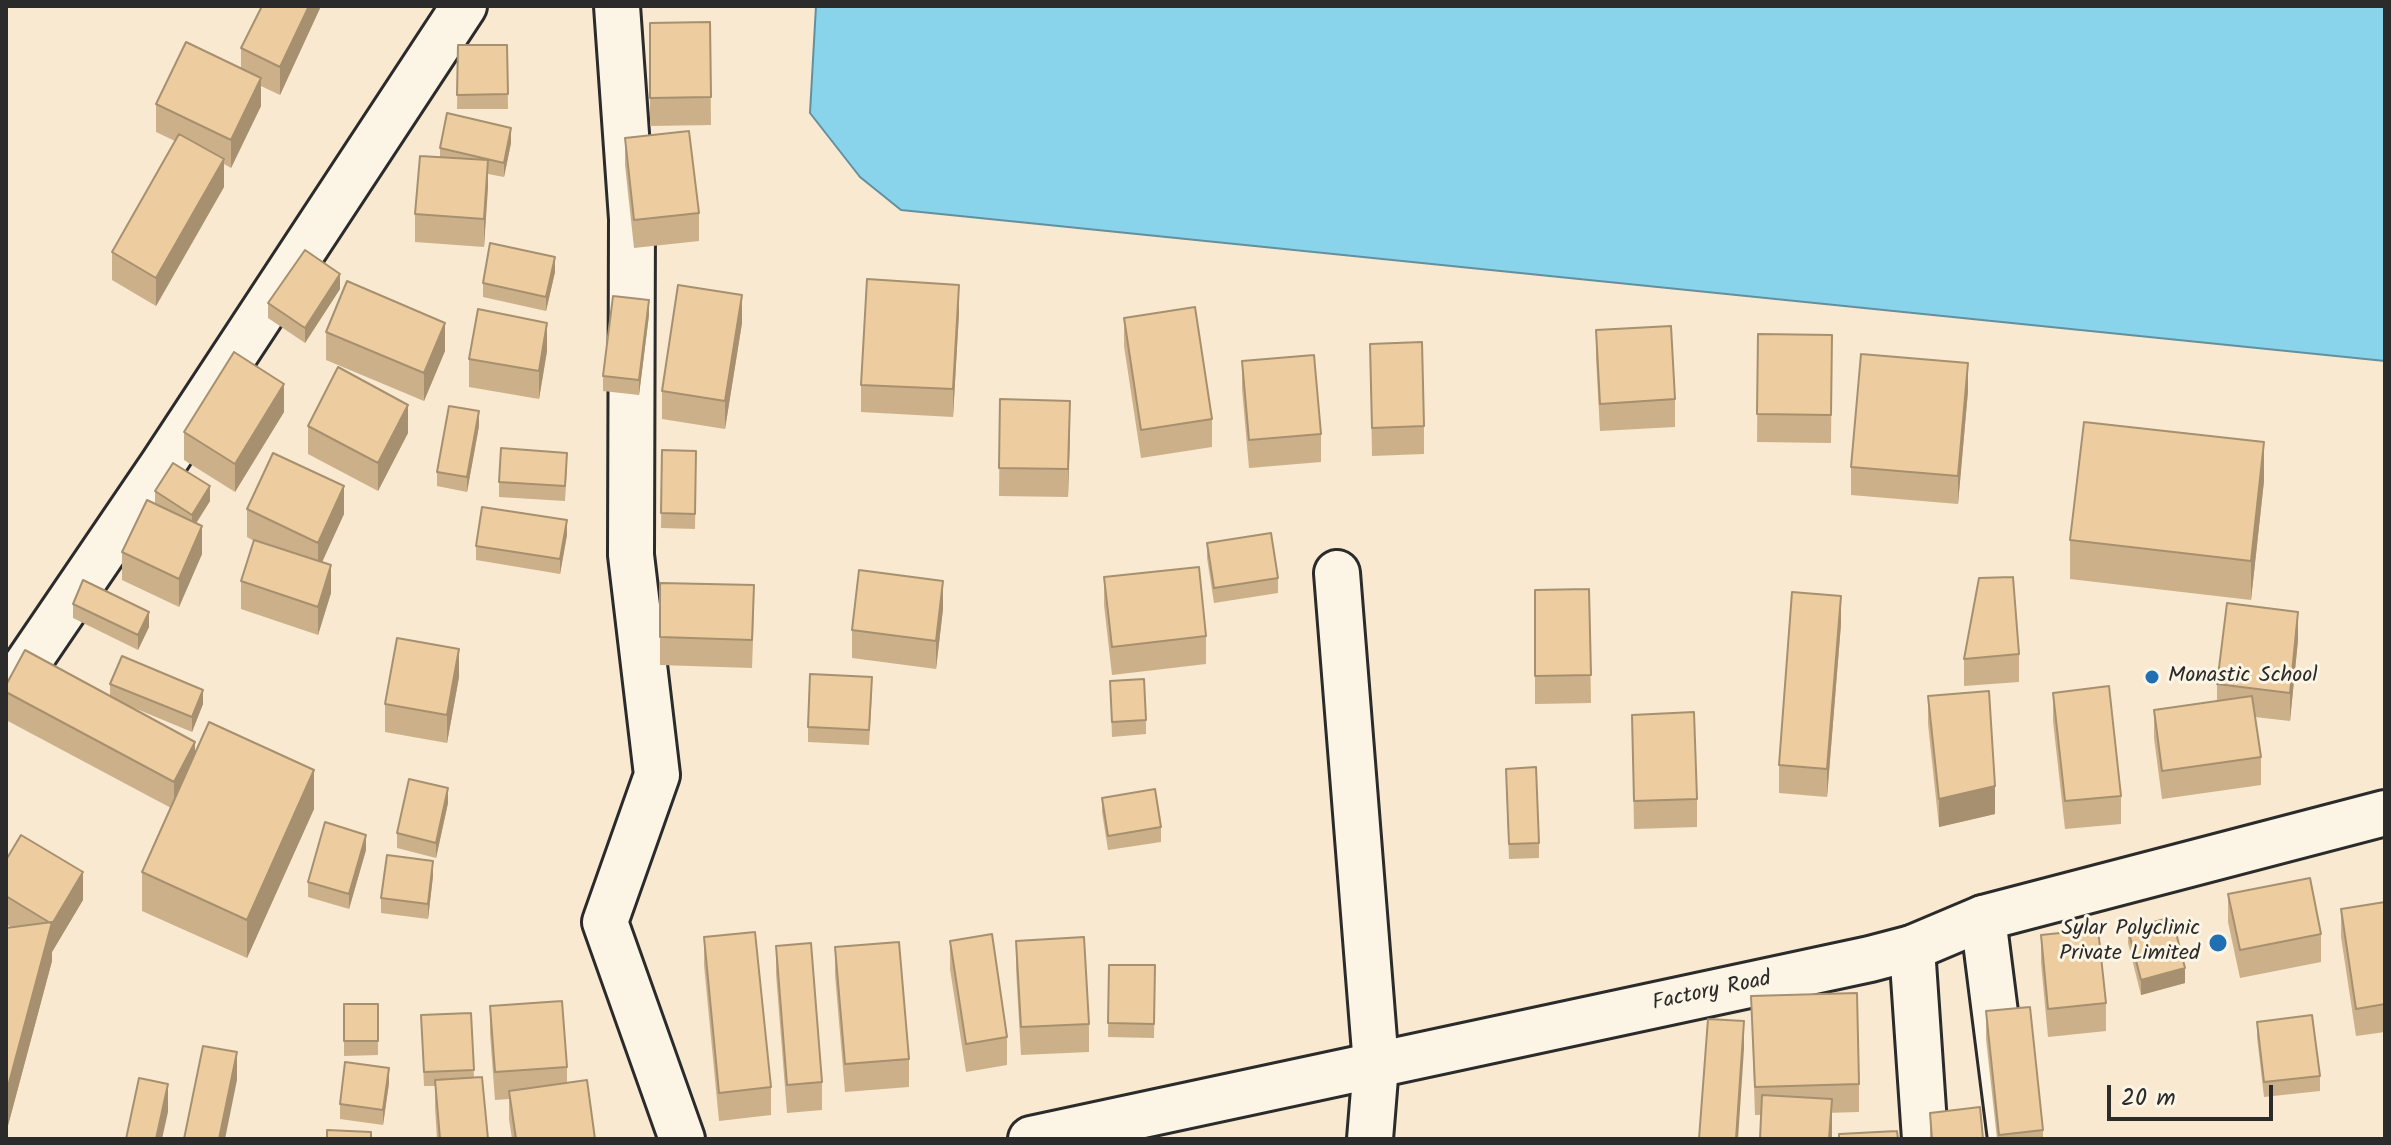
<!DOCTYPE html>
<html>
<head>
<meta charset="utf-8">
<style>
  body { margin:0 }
  #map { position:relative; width:2391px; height:1145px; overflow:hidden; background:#f8e9d0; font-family:Kalam,sans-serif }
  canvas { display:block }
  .frame { position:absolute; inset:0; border:8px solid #2b2b2b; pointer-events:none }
  .scale { position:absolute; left:2107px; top:1085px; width:166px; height:36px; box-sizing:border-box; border:4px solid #2b2b2b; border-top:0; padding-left:10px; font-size:24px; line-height:28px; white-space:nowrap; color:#2b2b2b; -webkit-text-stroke:6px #fcf5e5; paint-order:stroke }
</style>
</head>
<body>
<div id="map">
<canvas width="2391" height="1145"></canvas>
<div class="frame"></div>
<div class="scale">20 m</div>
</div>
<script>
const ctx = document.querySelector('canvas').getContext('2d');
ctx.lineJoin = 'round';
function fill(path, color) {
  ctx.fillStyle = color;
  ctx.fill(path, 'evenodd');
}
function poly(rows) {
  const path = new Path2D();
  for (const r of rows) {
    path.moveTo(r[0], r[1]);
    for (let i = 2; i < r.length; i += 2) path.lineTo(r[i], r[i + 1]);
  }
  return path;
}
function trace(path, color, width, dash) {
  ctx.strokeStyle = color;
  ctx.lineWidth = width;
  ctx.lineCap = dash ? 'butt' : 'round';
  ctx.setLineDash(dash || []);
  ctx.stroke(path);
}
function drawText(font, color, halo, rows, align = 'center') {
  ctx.font = font + ' Kalam,sans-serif';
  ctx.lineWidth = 6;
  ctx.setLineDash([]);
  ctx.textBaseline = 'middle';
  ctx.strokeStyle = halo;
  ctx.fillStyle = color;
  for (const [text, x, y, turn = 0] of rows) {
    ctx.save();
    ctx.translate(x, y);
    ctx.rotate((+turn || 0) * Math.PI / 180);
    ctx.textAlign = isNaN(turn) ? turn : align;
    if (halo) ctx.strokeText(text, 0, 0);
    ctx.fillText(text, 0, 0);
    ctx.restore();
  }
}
const water = poly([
  [816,6,2385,6,2385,361,901,210,860,177,810,113,816,6]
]);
const street = poly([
  [617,6,632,219,631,555,657,775,605,922,682,1139],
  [1337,573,1376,1065,1370,1139],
  [6,695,163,464,464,6],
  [1983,918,2011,1139],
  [1912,948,1925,1139]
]);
const secondary = poly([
  [1031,1139,1870,959,1912,948,1983,918,2385,813]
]);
const wall = poly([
  [321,6,280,95,261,86,261,106,231,168,224,164,224,187,156,306,112,280,112,252,175,141,156,132,156,104,241,68,241,48],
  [710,22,711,125,650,126,650,23],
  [458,45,507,45,508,109,457,109],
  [625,138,699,213,699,241,634,248,625,165],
  [511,143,504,177,488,174,484,247,415,242,415,214,440,157,440,148],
  [555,272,546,311,483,297,483,283],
  [340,289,305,343,268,318,268,303],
  [959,313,953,417,861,412,861,385],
  [649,315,639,395,603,391,603,376],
  [1124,318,1212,419,1212,447,1141,458,1124,346],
  [742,323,725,429,662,419,662,391],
  [1596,330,1675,399,1675,427,1600,431,1596,358],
  [326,332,445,351,424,401,326,360],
  [1758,334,1832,335,1831,443,1757,442],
  [1370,344,1424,426,1424,454,1372,456],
  [547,351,539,399,469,387,469,359],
  [1242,361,1321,434,1321,462,1249,468,1242,389],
  [1968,391,1958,504,1851,495,1851,467],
  [1000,399,1070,429,1068,497,999,496],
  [284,412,235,492,184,460,184,432],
  [308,426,408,433,378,491,308,454],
  [479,426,467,492,437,486,437,472],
  [662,450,696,451,695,529,661,528],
  [567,467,565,501,499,497,499,482],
  [2264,481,2251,600,2070,579,2070,540],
  [155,491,210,501,196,524,202,554,179,607,122,580,122,552,155,504],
  [247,509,344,514,322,562,331,593,318,635,241,609,241,581,254,541,247,537],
  [567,535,560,574,476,560,476,546],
  [1207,543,1278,578,1278,593,1214,603,1207,558],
  [1104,577,1206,636,1206,664,1112,675,1104,605],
  [660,583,754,613,752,668,660,665],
  [1589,589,1591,703,1535,704,1535,590],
  [73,604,149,627,138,650,73,618],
  [943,609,936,669,852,658,852,630],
  [1841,624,1827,797,1779,793,1779,765],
  [2298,640,2290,721,2255,717,2261,757,2261,785,2162,799,2154,738,2154,710,2217,701,2217,684],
  [2019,654,2019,682,1964,686,1964,659],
  [459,677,447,743,385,732,385,704],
  [1110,681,1146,720,1146,734,1112,737],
  [110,684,203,704,192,732,127,705,195,753,314,809,247,958,142,911,142,872,171,808,6,720,6,685,110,696],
  [872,692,869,745,808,742,808,727],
  [2053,693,2121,796,2121,824,2065,829,2053,721],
  [1928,696,1995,814,1939,827,1928,724],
  [1632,715,1697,799,1697,827,1634,829],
  [1506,783,1539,843,1539,858,1509,859],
  [1102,798,1161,827,1161,842,1108,850,1102,812],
  [448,803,436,858,397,848,397,833],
  [366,850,349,909,308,897,308,882],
  [6,860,83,900,52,952,52,961,6,1133,6,928,11,927,6,924],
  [433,876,428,919,381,913,381,898],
  [2228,894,2321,934,2321,962,2240,978,2228,922],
  [2385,902,2385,1032,2356,1036,2341,937,2341,909],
  [2128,929,2185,983,2141,995,2128,943],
  [2041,935,2106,1003,2106,1031,2048,1037,2041,963],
  [704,937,771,1087,771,1115,719,1121,704,965],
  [950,941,1007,1037,1007,1065,966,1072,950,969],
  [1016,941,1089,1024,1089,1052,1021,1055,1016,969],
  [776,946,822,1082,822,1110,787,1113,776,974],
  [835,947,909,1059,909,1087,845,1092,835,975],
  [1109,965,1155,965,1154,1038,1108,1037],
  [1751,996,1859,1084,1859,1112,1755,1115],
  [344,1004,378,1004,378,1055,344,1056],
  [490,1006,567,1067,567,1083,595,1139,512,1139,509,1119,509,1099,495,1100,490,1034],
  [1986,1011,2043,1130,2043,1139,1997,1139,1986,1039],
  [471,1013,474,1077,488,1139,437,1139,435,1108,435,1086,424,1086,421,1015],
  [2257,1022,2320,1076,2320,1091,2264,1097,2257,1037],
  [389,1083,383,1125,340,1119,340,1104],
  [1930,1113,1983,1139,1930,1139]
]);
const shadedWall = poly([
  [309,6,321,6,280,95,280,67],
  [261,78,261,106,231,168,231,140],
  [511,128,511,143,504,177,504,163],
  [224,159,224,187,156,306,156,278],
  [488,160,488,188,484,247,484,219],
  [555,257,555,272,546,311,546,297],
  [340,274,340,289,305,343,305,328],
  [959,285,959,313,953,417,953,389],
  [742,295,742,323,725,429,725,401],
  [649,300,649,315,639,395,639,380],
  [445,323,445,351,424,401,424,373],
  [547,323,547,351,539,399,539,371],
  [1968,363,1968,391,1958,504,1958,476],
  [284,384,284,412,235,492,235,464],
  [1070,401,1070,429,1068,497,1068,469],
  [408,405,408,433,378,491,378,463],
  [479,411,479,426,467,492,467,477],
  [2264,442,2264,481,2251,600,2251,561],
  [210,486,210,501,192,529,192,515],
  [344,486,344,514,318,571,318,543],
  [567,520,567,535,560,574,560,559],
  [202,526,202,554,179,607,179,579],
  [331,565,331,593,318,635,318,607],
  [943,581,943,609,936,669,936,641],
  [1841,596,1841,624,1827,797,1827,769],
  [149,612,149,627,138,650,138,635],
  [2298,612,2298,640,2290,721,2290,693],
  [459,649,459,677,447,743,447,715],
  [203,690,203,704,192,732,192,717],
  [195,742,195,770,174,810,174,782],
  [314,770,314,809,247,958,247,920],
  [1995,786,1995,814,1939,827,1939,799],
  [448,788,448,803,436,858,436,843],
  [366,835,366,850,349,909,349,894],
  [433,861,433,876,428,919,428,904],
  [83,872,83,900,52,952,52,924],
  [52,922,52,961,6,1133,6,1094],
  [2185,968,2185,983,2141,995,2141,980],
  [1744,1021,1744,1049,1738,1139,1736,1139],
  [237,1052,237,1080,225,1139,219,1139],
  [389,1068,389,1083,383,1125,383,1110],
  [168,1084,168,1112,162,1139,156,1139],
  [1832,1099,1832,1139,1829,1139]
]);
const building = poly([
  [262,6,309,6,280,67,241,48,262,6],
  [710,22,711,97,650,98,650,23,710,22],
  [186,42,261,78,231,140,156,104,186,42],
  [458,45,507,45,508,94,457,95,458,45],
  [447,113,511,128,504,163,440,148,447,113],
  [689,131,699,213,634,220,625,138,689,131],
  [179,134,224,159,156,278,112,252,179,134],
  [420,156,488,160,484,219,415,214,420,156],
  [490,243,555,257,546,297,483,283,490,243],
  [305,250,340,274,305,328,268,303,305,250],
  [867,279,959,285,953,389,861,385,867,279],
  [347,281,445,323,424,373,326,332,347,281],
  [678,285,742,295,725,401,662,391,678,285],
  [613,296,649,300,639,380,603,376,613,296],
  [1195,307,1212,419,1141,430,1124,318,1195,307],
  [478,309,547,323,539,371,469,359,478,309],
  [1671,326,1675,399,1600,404,1596,330,1671,326],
  [1758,334,1832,335,1831,415,1757,414,1758,334],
  [1422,342,1424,426,1372,428,1370,344,1422,342],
  [234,352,284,384,235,464,184,432,234,352],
  [1861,354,1968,363,1958,476,1851,467,1861,354],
  [1314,355,1321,434,1249,440,1242,361,1314,355],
  [338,367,408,405,378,463,308,426,338,367],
  [1000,399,1070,401,1068,469,999,468,1000,399],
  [449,406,479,411,467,477,437,472,449,406],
  [2084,422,2264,442,2251,561,2070,540,2084,422],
  [501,448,567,453,565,486,499,482,501,448],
  [662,450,696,451,695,514,661,513,662,450],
  [273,453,344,486,318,543,247,509,273,453],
  [173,463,210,486,192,515,155,491,173,463],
  [147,500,202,526,179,579,122,552,147,500],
  [482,507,567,520,560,559,476,546,482,507],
  [1271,533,1278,578,1214,588,1207,543,1271,533],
  [254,540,331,565,318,607,241,581,254,540],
  [1199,567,1206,636,1112,647,1104,577,1199,567],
  [859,570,943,581,936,641,852,630,859,570],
  [2013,577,2019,654,1964,659,1979,578,2013,577],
  [83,580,149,612,138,635,73,604,83,580],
  [660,583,754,585,752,640,660,637,660,583],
  [1589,589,1591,675,1535,676,1535,590,1589,589],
  [1792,592,1841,596,1827,769,1779,765,1792,592],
  [2227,603,2298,612,2290,693,2217,684,2227,603],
  [397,638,459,649,447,715,385,704,397,638],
  [25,650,195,742,174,782,6,692,6,685,25,650],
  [122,656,203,690,192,717,110,684,122,656],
  [810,674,872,677,869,730,808,727,810,674],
  [1144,679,1146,720,1112,722,1110,681,1144,679],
  [2109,686,2121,796,2065,801,2053,693,2109,686],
  [1989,691,1995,786,1939,799,1928,696,1989,691],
  [2252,696,2261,757,2162,771,2154,710,2252,696],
  [1694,712,1697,799,1634,801,1632,715,1694,712],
  [209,722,314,770,247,920,142,872,209,722],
  [1536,767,1539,843,1509,844,1506,769,1536,767],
  [409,779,448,788,436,843,397,833,409,779],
  [1155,789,1161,827,1108,836,1102,798,1155,789],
  [325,822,366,835,349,894,308,882,325,822],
  [21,835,83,872,52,924,6,896,6,860,21,835],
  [387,855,433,861,428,904,381,898,387,855],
  [2310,878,2321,934,2240,950,2228,894,2310,878],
  [2385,902,2385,1004,2356,1009,2341,909,2385,902],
  [2172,917,2185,968,2141,980,2128,929,2172,917],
  [52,922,6,1094,6,928,52,922],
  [2098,929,2106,1003,2048,1009,2041,935,2098,929],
  [755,932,771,1087,719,1093,704,937,755,932],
  [992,934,1007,1037,966,1044,950,941,992,934],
  [1084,937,1089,1024,1021,1027,1016,941,1084,937],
  [899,942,909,1059,845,1064,835,947,899,942],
  [811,943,822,1082,787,1085,776,946,811,943],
  [1109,965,1155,965,1154,1024,1108,1023,1109,965],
  [1857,993,1859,1084,1755,1087,1751,996,1857,993],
  [562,1001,567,1067,495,1072,490,1006,562,1001],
  [344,1004,378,1004,378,1041,344,1041,344,1004],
  [2030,1007,2043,1130,1999,1135,1986,1011,2030,1007],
  [471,1013,474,1070,424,1072,421,1015,471,1013],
  [2312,1015,2320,1076,2264,1082,2257,1022,2312,1015],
  [1708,1019,1744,1021,1736,1139,1699,1139,1708,1019],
  [203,1046,237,1052,219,1139,184,1139,203,1046],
  [345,1062,389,1068,383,1110,340,1104,345,1062],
  [482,1077,488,1139,440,1139,435,1080,482,1077],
  [139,1078,168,1084,156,1139,126,1139,139,1078],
  [587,1080,595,1139,516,1139,509,1091,587,1080],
  [1762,1095,1832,1099,1829,1139,1760,1139,1762,1095],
  [1980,1107,1983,1139,1932,1139,1930,1113,1980,1107],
  [327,1130,371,1132,371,1139,327,1139,327,1130],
  [1897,1131,1898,1139,1839,1139,1839,1134,1897,1131]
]);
const markers = [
  [2152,677,8,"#1f6fb2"],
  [2218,943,10,"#1f6fb2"]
];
const poiNames = [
  ["Monastic School",2168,677],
  ["Sylar Polyclinic",2200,930,"right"],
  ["Private Limited",2200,955,"right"]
];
const streetNames = [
  ["Factory Road",1712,993,-12]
];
fill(water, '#89d4ea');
trace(water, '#63909e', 2);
trace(street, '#2b2b2b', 50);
trace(secondary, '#2b2b2b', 50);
trace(street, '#fcf5e5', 44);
trace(secondary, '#fcf5e5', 44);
fill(wall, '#ccb089');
fill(shadedWall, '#a6906f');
fill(building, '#edcd9f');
trace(building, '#a6906f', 2);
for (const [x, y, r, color] of markers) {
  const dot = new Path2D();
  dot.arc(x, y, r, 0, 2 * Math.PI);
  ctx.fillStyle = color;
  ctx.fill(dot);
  trace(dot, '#fcf5e5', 3);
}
drawText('22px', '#2b2b2b', '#fcf5e5', poiNames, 'left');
drawText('22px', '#2b2b2b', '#fcf5e5', streetNames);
</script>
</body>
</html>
